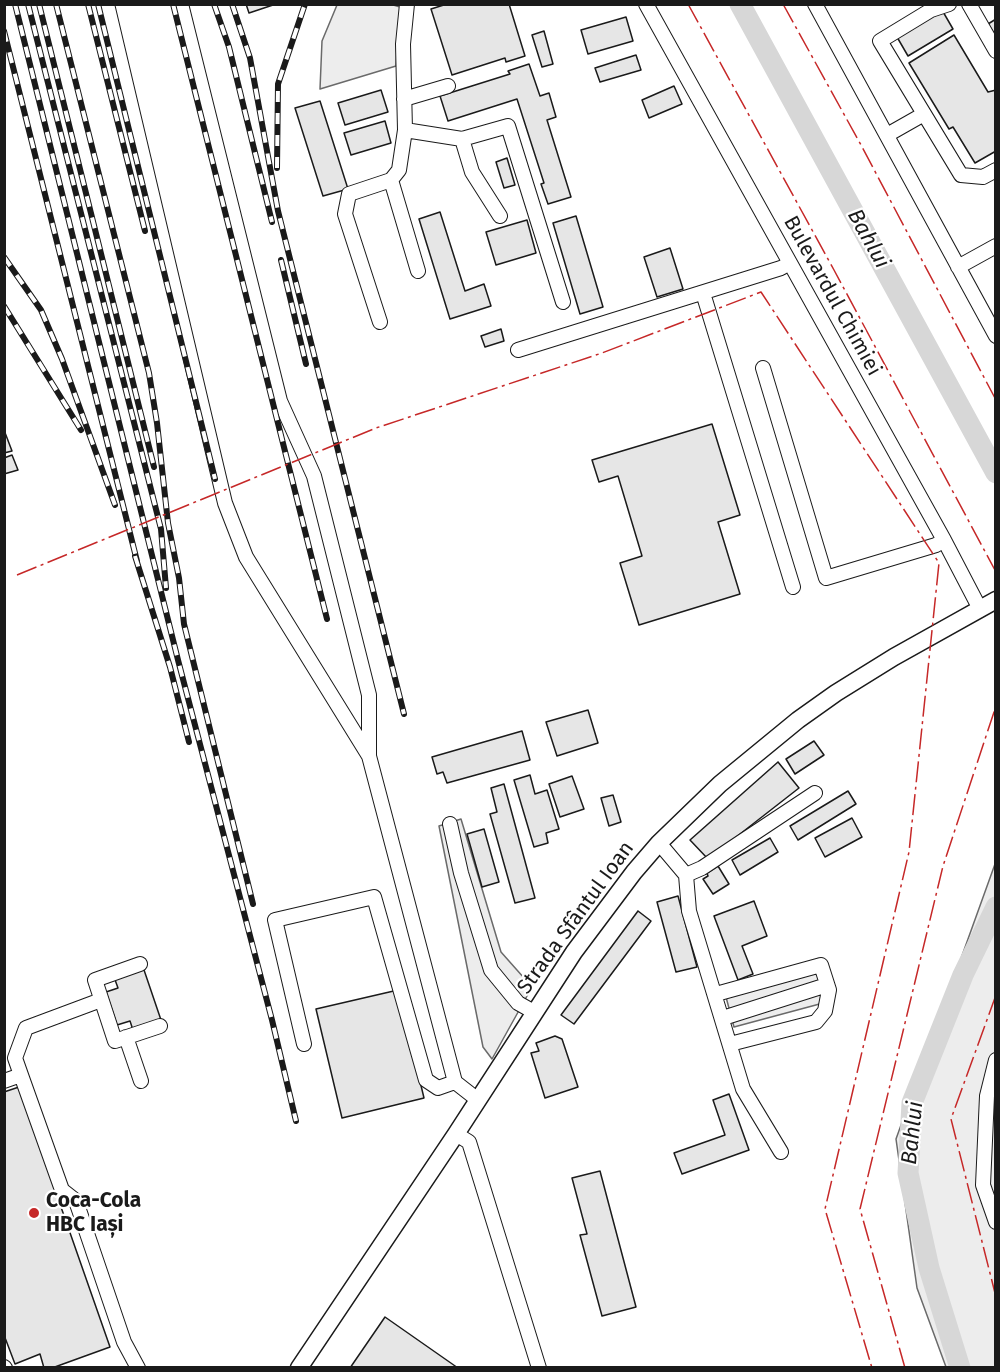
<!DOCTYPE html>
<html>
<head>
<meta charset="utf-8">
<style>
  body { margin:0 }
  #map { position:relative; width:1000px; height:1372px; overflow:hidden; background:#fff; font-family:"Fira Sans",sans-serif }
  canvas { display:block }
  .frame { position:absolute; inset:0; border:6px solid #1a1a1a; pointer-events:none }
</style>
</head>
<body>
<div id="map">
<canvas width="1000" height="1372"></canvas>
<div class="frame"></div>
</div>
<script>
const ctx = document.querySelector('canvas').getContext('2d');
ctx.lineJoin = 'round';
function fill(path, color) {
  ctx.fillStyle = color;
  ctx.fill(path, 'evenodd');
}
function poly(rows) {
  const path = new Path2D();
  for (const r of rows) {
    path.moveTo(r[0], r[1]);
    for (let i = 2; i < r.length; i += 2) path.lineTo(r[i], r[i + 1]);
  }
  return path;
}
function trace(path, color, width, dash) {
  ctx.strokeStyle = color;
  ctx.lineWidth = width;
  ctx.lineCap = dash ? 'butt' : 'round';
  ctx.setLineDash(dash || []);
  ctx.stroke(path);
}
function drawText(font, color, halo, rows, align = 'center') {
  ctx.font = font + ' "Fira Sans",sans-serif';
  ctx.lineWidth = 4.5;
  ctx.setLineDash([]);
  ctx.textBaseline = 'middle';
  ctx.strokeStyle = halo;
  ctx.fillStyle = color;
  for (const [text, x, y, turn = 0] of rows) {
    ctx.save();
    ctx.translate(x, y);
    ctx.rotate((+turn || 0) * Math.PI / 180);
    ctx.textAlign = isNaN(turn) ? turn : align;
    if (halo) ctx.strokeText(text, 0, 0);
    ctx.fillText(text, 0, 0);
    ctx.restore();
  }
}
const built = poly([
  [390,4,400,7,396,66,320,89,322,41,337,5,390,4],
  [461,819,501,952,532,987,492,1059,483,1047,439,826,461,819],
  [995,864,995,1367,946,1367,917,1288,896,1139,995,864],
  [818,971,827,1002,734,1027,726,997,818,971]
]);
const river = poly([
  [740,4,996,473],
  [960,1368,929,1268,908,1173,912,1103,963,975,996,907]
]);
const building = poly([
  [246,4,276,4,249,13,246,4],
  [447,4,509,4,525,56,506,62,505,58,452,75,431,9,447,4],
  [942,10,953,29,908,56,897,37,942,10],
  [626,17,633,41,588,54,581,30,626,17],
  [996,19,996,37,988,24,996,19],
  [544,31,553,64,542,67,532,35,544,31],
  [954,35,988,92,996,90,996,151,975,163,953,127,949,129,909,63,954,35],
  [636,55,641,70,600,82,595,68,636,55],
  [529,64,540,96,549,93,556,117,547,120,571,197,548,204,541,184,544,183,517,99,448,121,440,96,510,74,508,71,529,64],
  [674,86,682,104,649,118,642,100,674,86],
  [381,90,388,112,345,125,338,103,381,90],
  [320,101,348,189,323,196,295,108,320,101],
  [385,121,391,143,351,155,344,133,385,121],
  [507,158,515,185,504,188,496,162,507,158],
  [440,212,465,291,484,284,491,306,450,319,419,219,440,212],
  [576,216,603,307,580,314,553,223,576,216],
  [527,220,536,253,496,265,486,232,527,220],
  [670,248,683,289,657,297,644,257,670,248],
  [501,329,504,341,485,347,481,336,501,329],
  [712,424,740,515,718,522,740,594,639,625,620,563,642,556,618,476,599,482,592,460,712,424],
  [4,430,12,451,4,453,4,430],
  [12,455,18,470,4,474,4,458,12,455],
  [588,710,598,743,557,756,546,722,588,710],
  [522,731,530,760,447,783,443,772,437,774,432,757,522,731],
  [814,741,824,755,795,774,786,759,814,741],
  [778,762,799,788,708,859,690,840,778,762],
  [530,775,535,794,547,790,559,829,546,833,548,843,534,847,514,780,530,775],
  [572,776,584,809,560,817,549,784,572,776],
  [504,784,535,898,515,903,490,814,497,812,491,788,504,784],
  [848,791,856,804,798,840,790,826,848,791],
  [613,795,621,822,609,826,601,798,613,795],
  [852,818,862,837,825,857,815,838,852,818],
  [484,829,499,882,482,887,467,834,484,829],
  [770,838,778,852,740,875,732,860,770,838],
  [718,866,729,884,713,894,703,879,708,876,707,873,718,866],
  [678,896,697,967,676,972,657,902,678,896],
  [754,901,767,936,742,946,753,974,738,980,714,916,754,901],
  [638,911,651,921,574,1024,561,1015,638,911],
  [143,967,161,1020,133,1030,130,1021,117,1025,106,992,118,988,114,977,143,967],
  [398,990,424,1098,342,1118,316,1009,398,990],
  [555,1036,562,1039,578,1087,545,1098,531,1053,539,1051,536,1043,555,1036],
  [19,1087,110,1347,52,1368,44,1368,40,1354,15,1364,4,1335,4,1092,19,1087],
  [729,1094,749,1150,682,1174,674,1153,725,1135,713,1100,729,1094],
  [600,1171,636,1307,602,1316,580,1235,587,1234,572,1178,600,1171],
  [385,1317,458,1368,350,1368,385,1317]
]);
const minor = poly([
  [107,4,225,503,246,557,369,756],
  [181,4,280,401,314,476,369,695,369,756,455,1082],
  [646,4,944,540,980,609],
  [815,4,996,336],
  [949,4,931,10,880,41,961,175,983,177,996,170],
  [969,4,996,51],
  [404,99,448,86],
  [405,130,462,139,508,126,563,302],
  [887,135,924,114],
  [462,139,472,172,500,216],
  [391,180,418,271],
  [958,267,996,246],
  [703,293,793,587],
  [380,322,345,214,349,194,391,180,399,170,405,130,403,44,407,4],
  [518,350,781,268,790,263],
  [763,368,826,578,936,545,944,540],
  [450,824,461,873,491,970,518,1003,534,1012],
  [659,843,686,875,689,911,743,1089,781,1152],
  [686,875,702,868,815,793],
  [140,964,95,980,115,1041,160,1026],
  [716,994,821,965,829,990,825,1011,816,1022,730,1044],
  [723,1018,827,985],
  [126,1037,141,1081],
  [304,1044,275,920,374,897,426,1080,438,1088,455,1082,478,1100],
  [996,1060,987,1096,983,1185,996,1222],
  [21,1075,15,1058,26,1028,101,1000],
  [4,1081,21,1075,62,1190,76,1201,124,1342,138,1368],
  [456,1134,469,1142,539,1368],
  [4,1367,5,1368]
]);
const major = poly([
  [299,1368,456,1134,574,952,634,872,659,843,720,784,798,720,836,693,894,657,996,600]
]);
const rail = poly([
  [15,4,178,660,272,1020,296,1121],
  [28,4,161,529,166,588],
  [39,4,154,467],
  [56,4,149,373,157,423,168,523,179,578,184,624,253,904],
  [88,4,145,231],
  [98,4,215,479],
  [173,4,327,619],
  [214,4,229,47,272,222],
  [232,4,250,58,278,211,404,714],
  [4,31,137,561],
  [277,168,278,84,305,4],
  [4,257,41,310,62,359,115,505],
  [281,260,306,364],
  [4,306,81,430],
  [135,556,170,667,189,742]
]);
const power = poly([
  [688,4,834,270,996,572],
  [783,4,861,145,996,400],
  [17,575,376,428,602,353,761,292,939,563,909,852,825,1209,872,1368],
  [996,995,951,1119,996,1297],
  [905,1368,860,1209,943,866,996,706]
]);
const markers = [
  [34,1213,6,"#c62828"]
];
const streetNames = [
  ["Bulevardul Chimiei",832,296,61],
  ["Strada Sfântul Ioan",576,918,-54]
];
const poiNames = [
  ["Coca-Cola",46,1201],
  ["HBC Iași",46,1225]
];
const waterNames = [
  ["Bahlui",868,239,61],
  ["Bahlui",913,1133,-84]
];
fill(built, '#ededed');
trace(built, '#6a6a6a', 1.5);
trace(river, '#d7d7d7', 21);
fill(building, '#e6e6e6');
trace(building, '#1a1a1a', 1.5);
trace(minor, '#1a1a1a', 16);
trace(major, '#1a1a1a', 19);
trace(minor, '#fff', 14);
trace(major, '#fff', 16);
trace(rail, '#1a1a1a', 6);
trace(rail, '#fff', 4, [11]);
trace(power, '#c62828', 1.5, [21, 4.5, 3, 4.5]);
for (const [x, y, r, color] of markers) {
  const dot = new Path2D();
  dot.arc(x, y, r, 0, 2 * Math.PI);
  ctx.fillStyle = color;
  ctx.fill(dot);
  trace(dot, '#fff', 2);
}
drawText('21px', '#1a1a1a', '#fff', streetNames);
drawText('bold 21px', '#1a1a1a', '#fff', poiNames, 'left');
drawText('italic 22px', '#1a1a1a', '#fff', waterNames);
</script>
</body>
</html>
